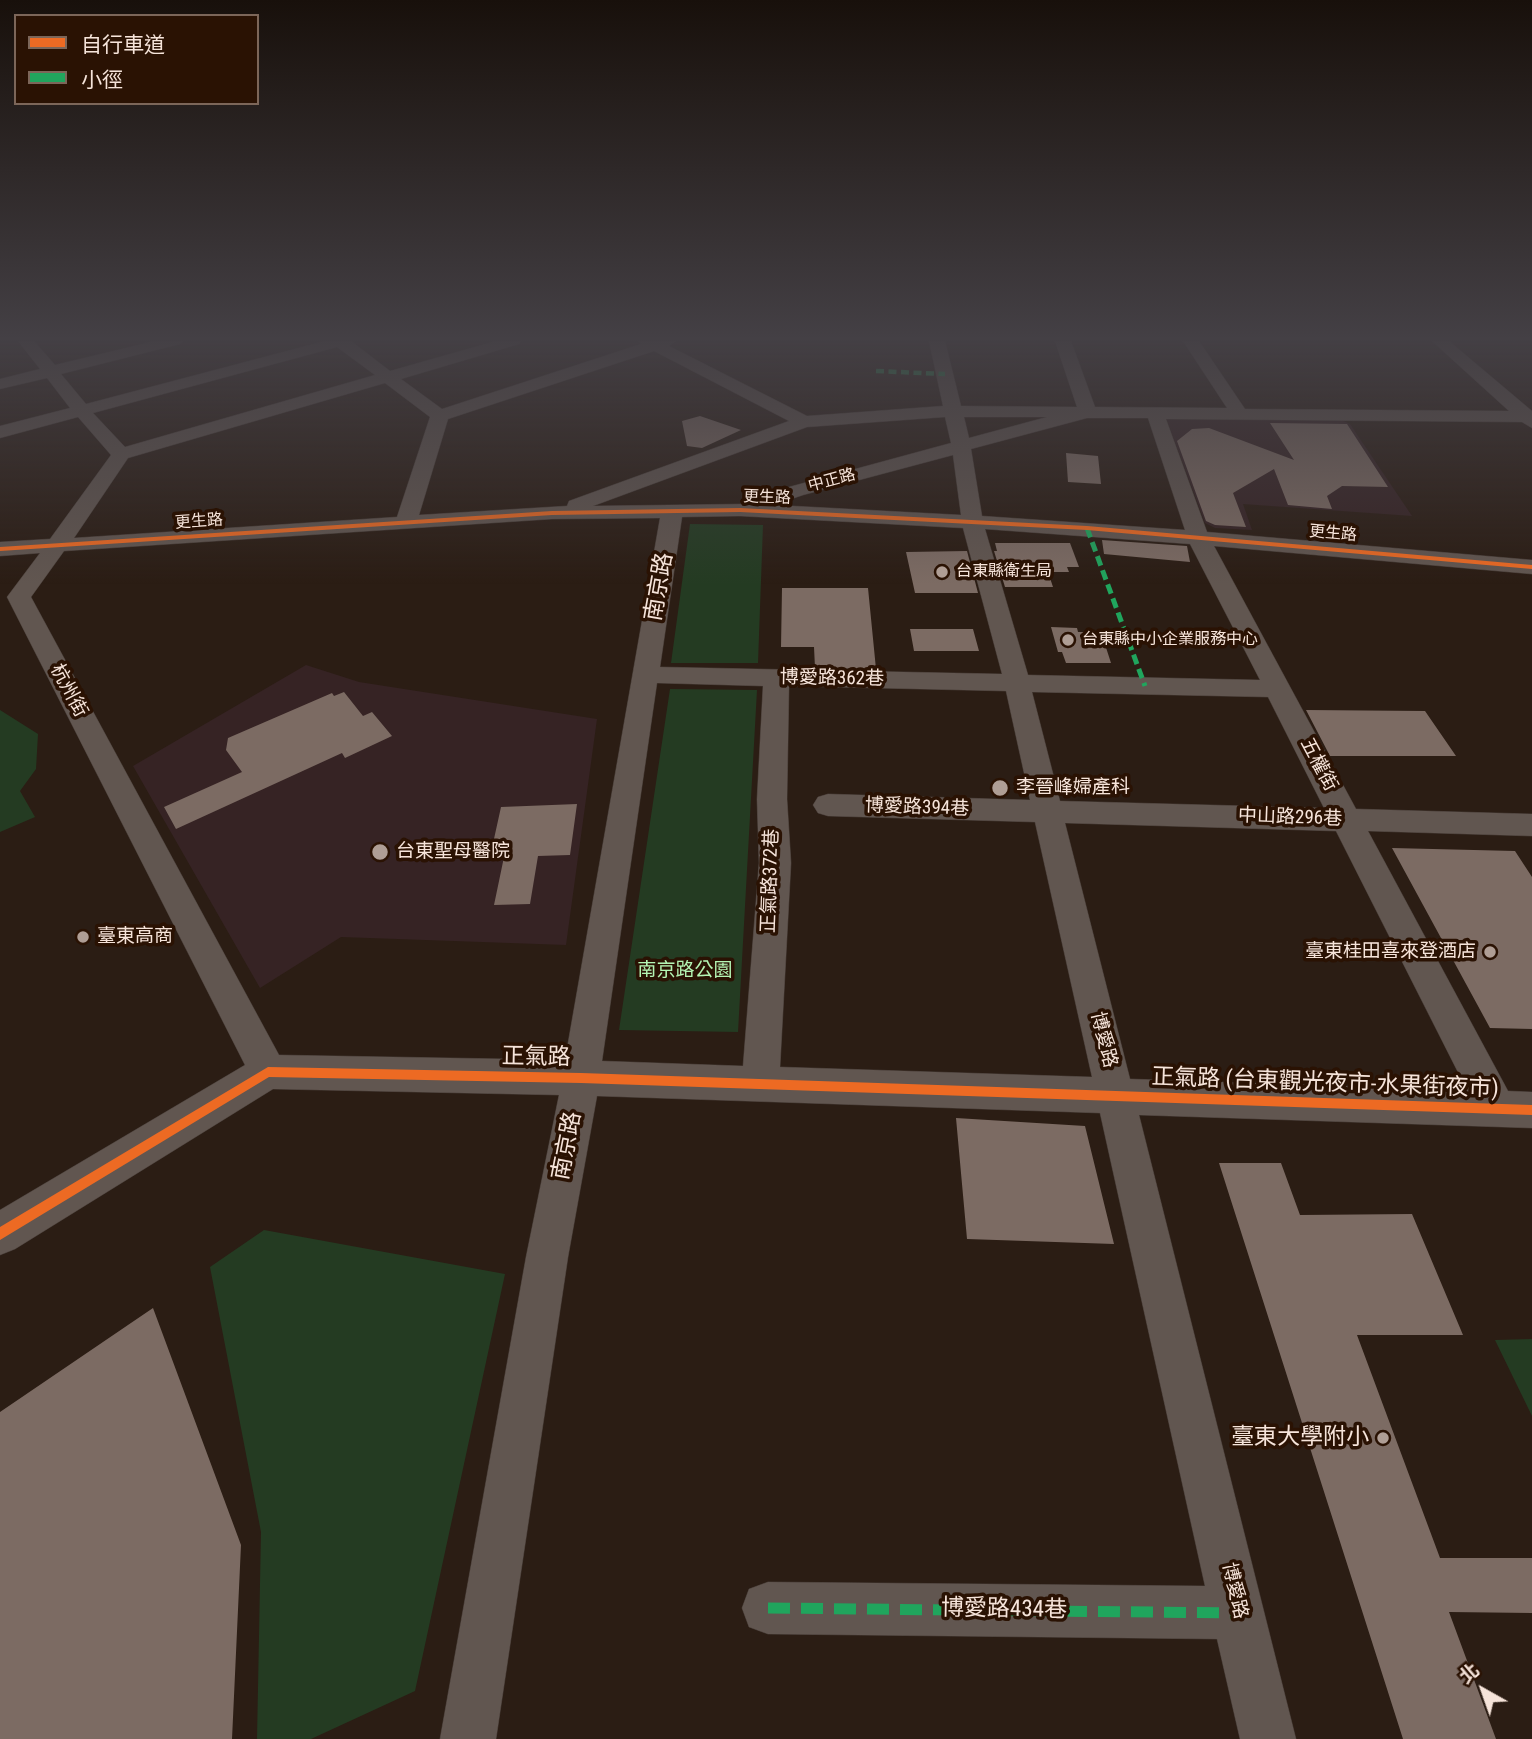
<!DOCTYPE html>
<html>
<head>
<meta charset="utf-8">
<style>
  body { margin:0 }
  #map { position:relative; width:1532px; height:1739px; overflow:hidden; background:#2b1d14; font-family:"Roboto Condensed","Noto Sans TC",sans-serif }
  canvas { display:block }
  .legend { position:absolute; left:14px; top:14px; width:245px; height:91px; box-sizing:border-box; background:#2a1203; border:2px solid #7c6659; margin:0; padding:9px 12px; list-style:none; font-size:21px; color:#f6e4da }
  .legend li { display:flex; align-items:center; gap:14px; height:35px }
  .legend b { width:35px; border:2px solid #7c6659 }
  .north { position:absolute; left:1448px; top:1655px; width:70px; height:70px; -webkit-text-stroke:5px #2a1203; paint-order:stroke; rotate:320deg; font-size:19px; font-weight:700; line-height:28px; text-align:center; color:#f6e4da }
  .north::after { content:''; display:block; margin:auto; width:24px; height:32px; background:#f6e4da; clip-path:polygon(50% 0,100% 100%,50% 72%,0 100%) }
</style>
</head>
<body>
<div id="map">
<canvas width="1532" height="1739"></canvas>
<ul class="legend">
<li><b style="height:9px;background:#ed6a23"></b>自行車道</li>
<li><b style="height:9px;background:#20a55d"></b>小徑</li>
</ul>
<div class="north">北</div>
</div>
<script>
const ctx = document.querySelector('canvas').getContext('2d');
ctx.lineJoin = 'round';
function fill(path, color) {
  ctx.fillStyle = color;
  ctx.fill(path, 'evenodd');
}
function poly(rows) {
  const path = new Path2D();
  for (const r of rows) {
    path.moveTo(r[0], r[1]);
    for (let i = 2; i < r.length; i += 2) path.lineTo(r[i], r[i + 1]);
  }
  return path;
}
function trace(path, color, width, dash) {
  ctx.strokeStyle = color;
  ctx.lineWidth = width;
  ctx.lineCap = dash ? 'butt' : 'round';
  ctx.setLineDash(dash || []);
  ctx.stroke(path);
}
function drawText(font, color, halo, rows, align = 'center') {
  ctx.font = font + ' "Roboto Condensed","Noto Sans TC",sans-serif';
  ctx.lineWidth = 7;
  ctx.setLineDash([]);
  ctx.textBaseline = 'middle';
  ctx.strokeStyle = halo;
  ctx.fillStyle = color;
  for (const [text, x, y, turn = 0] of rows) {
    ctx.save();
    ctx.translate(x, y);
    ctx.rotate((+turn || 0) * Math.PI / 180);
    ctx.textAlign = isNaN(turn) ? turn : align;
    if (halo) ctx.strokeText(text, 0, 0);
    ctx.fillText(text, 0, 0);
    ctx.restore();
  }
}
const medical = poly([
  [1166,418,1337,418,1350,424,1412,516,1243,504,1252,530,1215,528,1205,523],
  [306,665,359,682,597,719,566,945,341,937,260,988,133,766]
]);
const green = poly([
  [690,524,763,525,758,663,671,663],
  [670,689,757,690,738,1032,619,1030],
  [0,710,38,734,36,769,20,791,35,817,0,832],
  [264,1230,505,1274,415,1691,311,1739,257,1739,261,1532,210,1267],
  [1532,1339,1532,1416,1495,1340]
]);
const building = poly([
  [700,416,741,430,702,448,687,446,682,421],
  [1270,423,1347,424,1388,487,1342,486,1327,496,1332,509,1288,505,1274,469,1233,493,1246,527,1215,525,1206,521,1177,441,1192,429,1209,428,1294,460],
  [1066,453,1098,456,1101,484,1068,482],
  [1102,540,1187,546,1190,562,1104,554],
  [995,543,1070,543,1079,567,1067,567,1069,572,1048,572,1053,587,1005,587,994,551,997,551],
  [967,551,978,593,915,593,906,552],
  [782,588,868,588,876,669,815,668,814,647,781,647],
  [1051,627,1077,628,1078,632,1101,632,1111,663,1066,663,1062,652,1058,652],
  [910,629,973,629,979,651,914,651],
  [344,692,363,716,372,712,392,736,345,758,342,753,176,829,164,807,242,772,226,750,228,738,332,693,334,696],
  [1306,710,1425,711,1456,756,1330,756],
  [577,804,570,855,538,856,530,904,494,905,504,857,490,857,501,807],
  [1392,848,1515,851,1532,877,1532,1029,1490,1028],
  [956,1118,1085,1126,1114,1244,967,1239],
  [1219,1163,1281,1163,1300,1215,1412,1214,1463,1335,1357,1335,1440,1558,1532,1558,1532,1613,1449,1612,1496,1739,1403,1739],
  [153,1308,241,1545,232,1739,0,1739,0,1412]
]);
const minor = poly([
  [18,341,34,341,55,365,155,341,182,341,180,344,61,374,86,404,325,341,351,341,390,371,496,341,521,341,519,344,401,379,442,409,641,344,639,341,676,341,669,346,807,416,943,406,929,341,945,341,961,406,1077,407,1055,341,1071,341,1095,407,1227,408,1183,341,1199,341,1245,409,1509,411,1432,341,1449,341,1532,411,1532,428,1522,422,1166,419,1207,532,1532,560,1532,574,1214,546,1356,809,1532,814,1532,836,1368,831,1508,1091,1532,1092,1532,1128,1139,1115,1296,1739,1240,1739,1217,1639,768,1634,749,1627,742,1608,749,1589,768,1582,1205,1586,1100,1113,597,1096,568,1257,496,1739,440,1739,526,1257,559,1095,273,1089,15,1249,0,1255,0,1210,245,1065,7,597,40,553,0,556,0,542,50,539,111,455,78,417,0,438,0,426,70,408,47,378,0,389,0,379,40,369,18,341],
  [337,347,375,375,125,447,93,413,337,347],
  [654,351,789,421,569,501,567,506,419,515,448,419,654,351],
  [385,383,430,417,397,517,74,538,128,458,385,383],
  [945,417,951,443,789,487,748,501,745,504,593,506,807,427,945,417],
  [964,417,1047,417,969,438,964,417],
  [1087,418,1148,418,1185,530,982,516,971,449,1087,418],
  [953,455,961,515,774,505,803,495,953,455],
  [740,516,963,528,1002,674,660,667,682,517,740,516],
  [660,518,565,1060,279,1055,31,597,64,551,552,519,660,518],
  [985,529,1190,544,1260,680,1028,675,985,529],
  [657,683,763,686,757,799,759,863,743,1066,602,1061,657,683],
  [789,686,1006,691,1030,800,828,794,818,797,813,805,818,813,828,816,1035,822,1092,1077,780,1067,791,863,787,799,789,686],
  [1032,692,1268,697,1324,808,1060,801,1032,692],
  [1065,823,1336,831,1467,1090,1130,1079,1065,823]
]);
const quietFar2 = poly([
  [876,371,945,374]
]);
const quietFar1 = poly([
  [1087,528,1145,686]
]);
const quiet = poly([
  [768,1608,1240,1613]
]);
const cycleway = poly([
  [740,508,1087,526,1532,565,1532,569,1087,530,740,512,552,515,0,551,0,547,552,511,740,508],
  [268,1067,581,1073,1532,1105,1532,1115,581,1083,269,1077,0,1240,0,1227,268,1067]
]);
const markers = [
  [942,572,7,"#af9e95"],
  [1068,640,7,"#af9e95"],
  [1000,788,9,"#af9e95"],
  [380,852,9,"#af9e95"],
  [83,937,7,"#af9e95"],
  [1490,952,7,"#af9e95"],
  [1383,1438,7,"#af9e95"]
];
const farStreetnames = [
  ["中正路",832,481,-15],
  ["更生路",767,498,2],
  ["更生路",199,522,-4],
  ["更生路",1333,534,5]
];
const farPoinames = [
  ["台東縣衛生局",956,572],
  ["台東縣中小企業服務中心",1082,640]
];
const streetNames = [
  ["博愛路362巷",832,679,1],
  ["杭州街",68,691,62],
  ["五權街",1318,765,62],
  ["博愛路394巷",917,808,2],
  ["中山路296巷",1290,818,2],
  ["正氣路372巷",771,881,-88],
  ["博愛路",1103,1040,76],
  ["博愛路",1234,1591,77]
];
const poiNames = [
  ["李晉峰婦產科",1016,788],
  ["台東聖母醫院",396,852],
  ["臺東高商",97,937],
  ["臺東桂田喜來登酒店",1476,952,"right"]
];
const parkNames = [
  ["南京路公園",685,971]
];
const nearStreetnames = [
  ["南京路",660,587,-80],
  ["正氣路",536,1058,1],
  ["正氣路 (台東觀光夜市-水果街夜市)",1325,1084,2],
  ["南京路",568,1146,-79],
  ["博愛路434巷",1004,1610,1]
];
const nearPoinames = [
  ["臺東大學附小",1369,1438]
];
fill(medical, '#362324');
fill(green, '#243b22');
fill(building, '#7c6b63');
trace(minor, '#443933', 1);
fill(minor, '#615650');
trace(quietFar2, '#20a55d', 4.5, [8, 4.5]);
trace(quietFar1, '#20a55d', 5, [10, 5]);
trace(quiet, '#20a55d', 11, [22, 11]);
fill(cycleway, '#ed6a23');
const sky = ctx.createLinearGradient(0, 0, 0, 584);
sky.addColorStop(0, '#18100b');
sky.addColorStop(0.58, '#444045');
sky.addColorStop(1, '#44404500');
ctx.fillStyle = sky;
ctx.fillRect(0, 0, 1532, 584);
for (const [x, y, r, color] of markers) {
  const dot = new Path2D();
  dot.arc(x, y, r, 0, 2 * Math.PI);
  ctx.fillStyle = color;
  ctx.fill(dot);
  trace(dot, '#2a1203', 2.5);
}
drawText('16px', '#f6e4da', '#2a1203', farStreetnames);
drawText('16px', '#f6e4da', '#2a1203', farPoinames, 'left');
drawText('19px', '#f6e4da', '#2a1203', streetNames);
drawText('19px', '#f6e4da', '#2a1203', poiNames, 'left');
drawText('19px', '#b4f5b4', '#2a1203', parkNames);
drawText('23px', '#f6e4da', '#2a1203', nearStreetnames);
drawText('23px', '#f6e4da', '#2a1203', nearPoinames, 'right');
</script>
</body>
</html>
